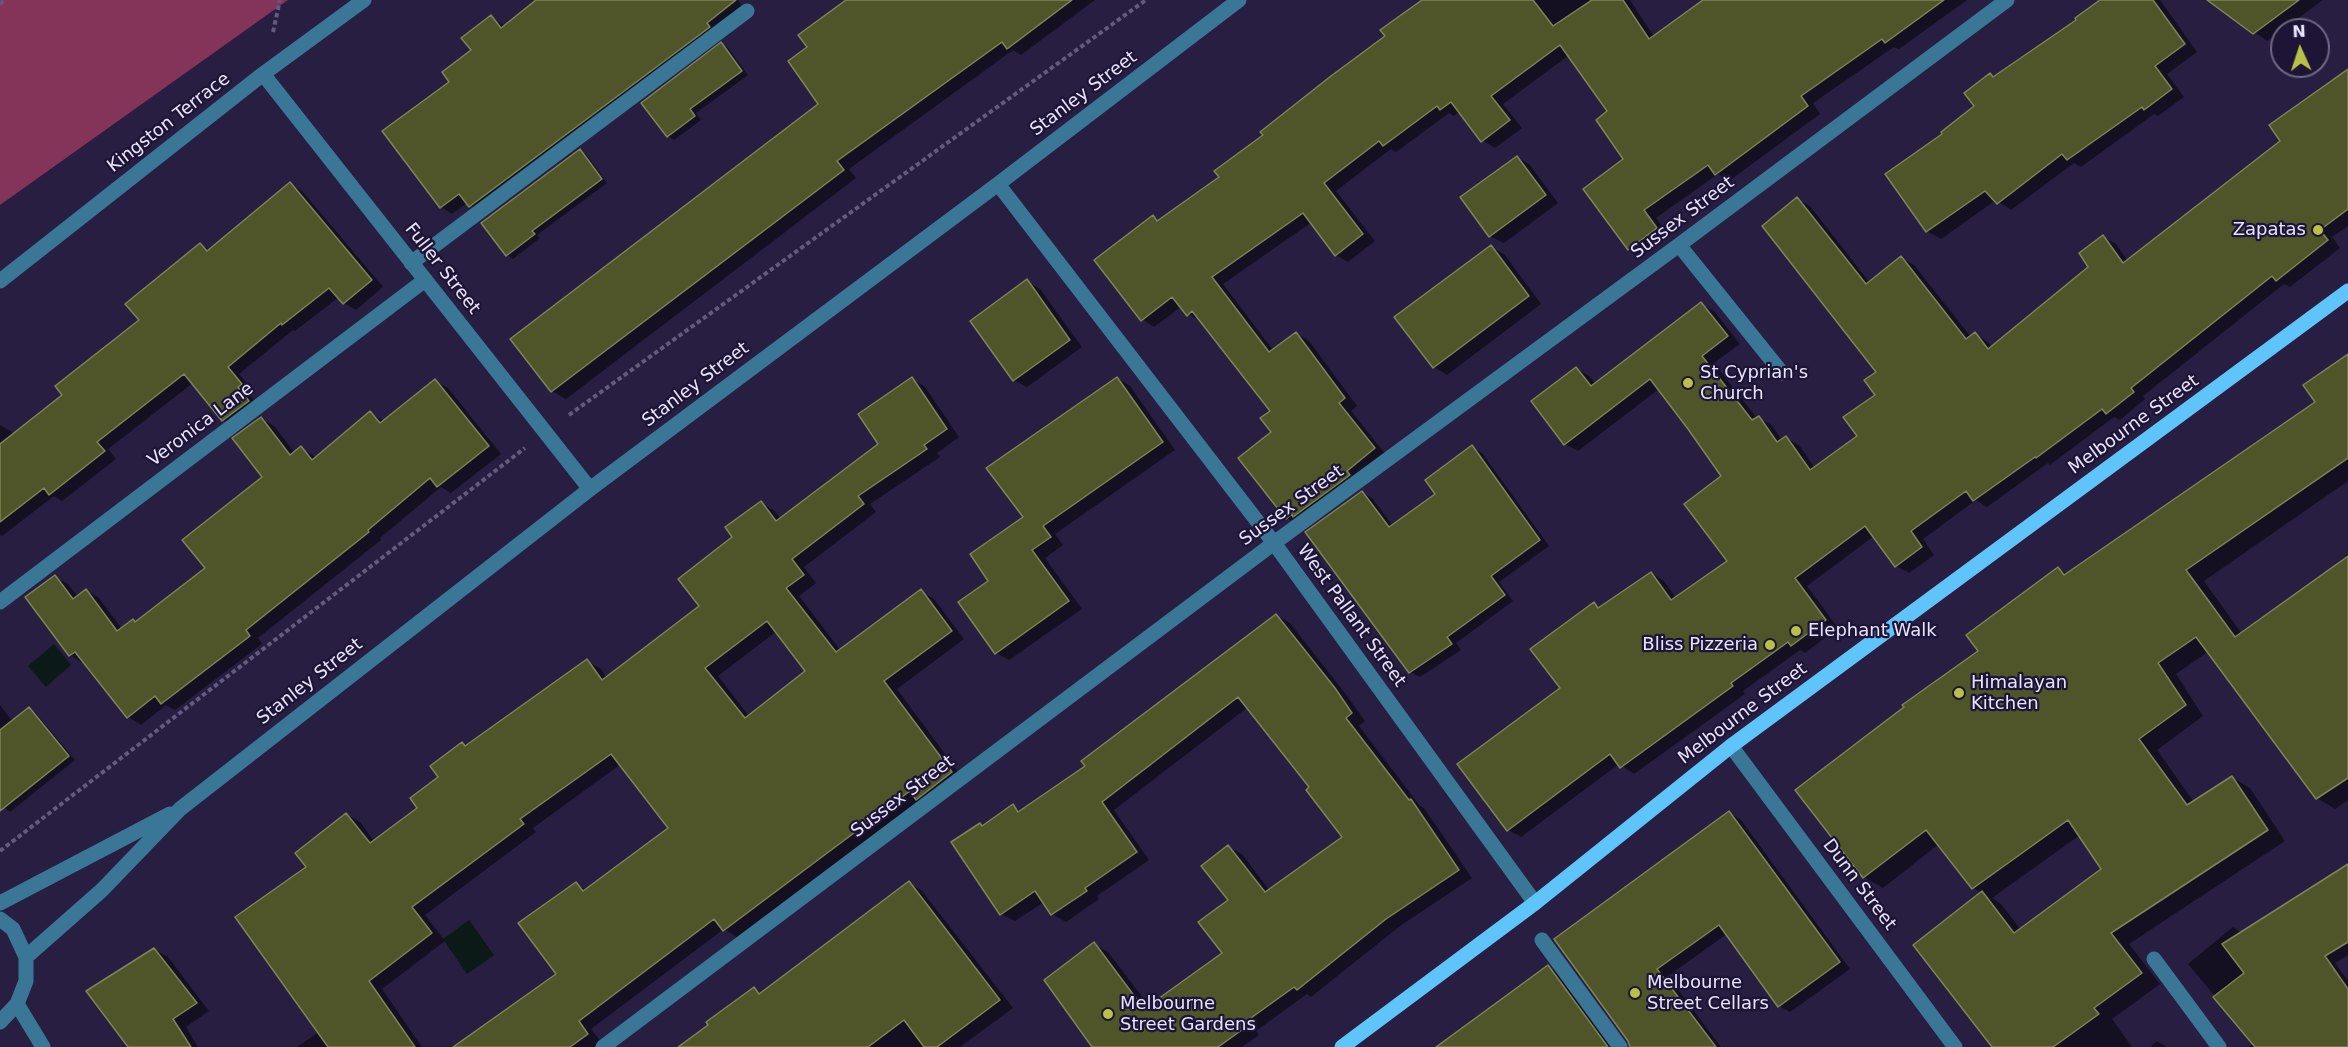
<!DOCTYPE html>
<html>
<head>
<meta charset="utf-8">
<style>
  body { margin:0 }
  #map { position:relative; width:2348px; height:1047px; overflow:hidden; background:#271e41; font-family:"DejaVu Sans",sans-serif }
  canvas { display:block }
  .north { position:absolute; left:2270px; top:18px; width:60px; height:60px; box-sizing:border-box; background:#1e1436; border:2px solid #6f6785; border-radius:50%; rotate:357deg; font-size:16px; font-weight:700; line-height:24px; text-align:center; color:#e8e4fc }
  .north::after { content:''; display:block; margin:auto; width:21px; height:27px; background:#b7c148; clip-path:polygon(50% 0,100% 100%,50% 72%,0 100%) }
</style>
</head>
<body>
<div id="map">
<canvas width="2348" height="1047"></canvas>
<div class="north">N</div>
</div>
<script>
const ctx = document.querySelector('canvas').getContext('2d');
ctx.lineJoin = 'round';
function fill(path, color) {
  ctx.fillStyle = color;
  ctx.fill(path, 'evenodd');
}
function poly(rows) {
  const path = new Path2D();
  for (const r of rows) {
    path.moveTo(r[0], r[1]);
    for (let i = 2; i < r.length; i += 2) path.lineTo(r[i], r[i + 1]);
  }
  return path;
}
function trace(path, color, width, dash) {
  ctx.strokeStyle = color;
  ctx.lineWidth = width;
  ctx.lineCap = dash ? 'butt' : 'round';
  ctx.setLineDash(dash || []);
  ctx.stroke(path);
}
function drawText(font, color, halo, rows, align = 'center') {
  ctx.font = font + ' "DejaVu Sans",sans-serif';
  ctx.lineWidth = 4.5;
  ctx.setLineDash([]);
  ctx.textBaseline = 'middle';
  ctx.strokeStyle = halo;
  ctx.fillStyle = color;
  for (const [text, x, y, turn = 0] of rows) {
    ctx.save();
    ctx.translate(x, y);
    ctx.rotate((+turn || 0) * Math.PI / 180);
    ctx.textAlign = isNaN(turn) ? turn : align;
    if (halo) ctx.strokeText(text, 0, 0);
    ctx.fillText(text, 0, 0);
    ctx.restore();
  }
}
const forest = poly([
  [0,0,288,0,0,205]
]);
const water = poly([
  [54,644,71,665,46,687,28,666],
  [469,920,494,955,467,974,443,939]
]);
const shadow = poly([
  [539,0,738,0,744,9,481,213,467,203,452,214,441,207,451,82,473,50,491,17,505,26],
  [848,0,1095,0,1021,55,1013,50,849,169,856,178,566,399,552,391,512,339,820,105,809,47],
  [1424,0,1630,0,1655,38,1708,0,1967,0,1899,49,1894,47,1813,103,1820,114,1729,181,1718,174,1656,218,1669,236,1641,256,1629,249,1625,160,1609,112,1569,55,1503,104,1522,128,1495,148,1482,140,1460,111,1454,116,1449,113,1396,152,1391,149,1336,191,1375,241,1348,262,1336,255,1312,222,1223,284,1273,350,1296,333,1309,341,1357,406,1351,411,1387,456,1300,525,1287,518,1272,412,1201,321,1188,314,1181,307,1154,327,1142,319,1153,217,1159,221,1221,178,1265,135,1387,36],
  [2105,0,2160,0,2197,52,2167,74,2184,97,2158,116,2154,114,2081,167,2074,163,2011,210,1996,200,1941,239,1927,231,1887,174,1944,134,1976,106,1990,75,1994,77],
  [2210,0,2323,0,2267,41],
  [721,44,728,48,748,75,696,113,701,120,674,140,668,136],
  [2348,70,2348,226,2332,237,2340,248,2290,287,2284,284,2143,396,2145,399,2120,420,2114,417,2050,465,2048,463,1987,507,1976,500,1923,539,1934,555,1909,573,1896,566,1874,536,1807,586,1838,628,1805,653,1800,650,1743,691,1745,694,1634,774,1619,764,1521,837,1508,830,1594,604,1601,608,1651,573,1664,581,1676,598,1729,561,1723,477,1659,389,1578,451,1565,444,1576,368,1589,376,1596,384,1701,304,1714,311,1740,344,1714,363,1757,418,1772,425,1782,440,1786,438,1799,445,1815,468,1859,437,1877,395,1878,372,1797,199,1810,206,1870,283,1901,258,1914,265,1971,337,1975,334,1988,342,1992,348,2090,267,2103,237,2116,244,2128,261,2282,141],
  [580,151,586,154,607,183,537,235,540,238,513,259,507,255],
  [1517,157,1530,165,1558,203,1504,243,1490,236],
  [290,184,302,191,383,287,356,310,344,303,339,297,295,331,293,330,239,374,253,391,249,394,260,408,235,427,223,420,193,383,108,449,116,459,62,501,54,496,2,536,0,535,0,425,15,434,65,395,141,321,201,245,210,250],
  [1491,247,1504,254,1541,304,1447,375,1434,367],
  [1027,281,1040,289,1082,347,1027,387,1014,380],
  [2348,356,2348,481,2204,581,2242,634,2336,566,2335,564,2348,554,2348,800,2335,809,2317,798,2209,651,2176,674,2203,716,2157,750,2194,802,2232,777,2250,788,2285,841,2129,944,2160,984,2112,1019,2132,1047,1994,1047,1982,893,1973,888,1939,844,1883,888,1864,877,1797,790,1980,651,2058,569,2067,574,2317,402],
  [2080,835,2103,870,2021,930,2001,904,1992,898],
  [1117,378,1130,386,1175,450,1055,534,1063,545,1045,558,1082,609,1009,660,996,653,991,581,1025,517],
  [912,379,925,387,959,437,937,453,940,457,870,504,876,512,804,567,816,583,799,596,841,651,921,591,934,599,964,639,897,689,965,781,738,938,724,929,591,1029,601,1042,594,1047,458,1047,558,975,576,884,587,890,670,829,621,764,533,828,536,832,425,915,445,941,382,989,422,1047,297,1047,319,1032,346,814,360,822,374,841,419,808,462,744,466,746,587,661,601,669,607,678,701,606,734,538,761,503,775,511,781,519,880,444],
  [777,631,807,672,749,716,718,676],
  [435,381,448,388,501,454,451,493,441,487,380,538,381,540,258,638,262,644,175,710,166,705,141,725,128,717,85,661,83,663,70,655,55,577,68,584,78,597,86,590,99,598,122,629,136,623,207,568,264,477,261,418,274,426,295,453,301,448,317,458,370,413,384,421],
  [1472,447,1482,453,1549,546,1499,582,1513,601,1456,643,1461,650,1420,677,1410,672,1362,492,1372,498,1393,526,1437,494],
  [1276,615,1290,623,1348,697,1365,721,1359,726,1420,806,1424,808,1472,878,1400,926,1311,997,1307,994,1256,1031,1259,1035,1242,1047,1094,1047,1094,944,1108,952,1150,1007,1224,954,1230,900,1229,847,1242,854,1270,891,1344,837,1311,788,1248,707,1114,810,1149,860,1097,896,1099,899,1066,922,1052,914,1044,902,1015,921,1001,914,983,827,1013,806,1021,811,1087,766],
  [0,705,13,722,29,709,35,712,75,760,10,812,0,804],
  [1730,813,1741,820,1850,969,1790,1012,1779,1006,1727,934,1668,976,1721,1047,1631,1047,1629,1041,1556,939],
  [909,883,922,891,1013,1008,960,1047,680,1047,754,989,761,994],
  [2348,898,2348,955,2335,963,2348,981,2348,1047,2249,1047,2254,1043,2188,964,2233,927,2242,933],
  [154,949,168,957,209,1011,186,1027,198,1047,130,1047],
  [1548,967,1559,973,1613,1047,1438,1047],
  [2157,1041,2167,1047,2150,1047]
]);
const building = poly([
  [536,0,736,0,707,23,710,27,469,207,459,194,440,208,382,131,449,82,442,72,471,50,461,38,491,15,501,28,536,0],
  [846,0,1072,0,1007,49,1002,42,837,161,844,170,551,392,510,339,818,104,788,61,807,47,798,35,846,0],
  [1422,0,1533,0,1553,26,1592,0,1623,0,1649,39,1703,0,1944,0,1885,43,1882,39,1801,96,1808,106,1715,175,1708,165,1644,210,1657,228,1628,250,1583,189,1623,159,1596,120,1607,111,1560,45,1491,96,1510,120,1481,142,1451,102,1440,110,1437,106,1383,146,1379,141,1324,183,1363,234,1335,256,1303,213,1212,277,1269,352,1296,332,1345,398,1339,403,1375,448,1347,471,1350,475,1293,517,1292,514,1286,519,1238,458,1271,432,1260,418,1270,411,1192,311,1187,316,1172,297,1141,321,1094,260,1153,215,1157,221,1219,177,1214,171,1263,135,1260,132,1331,76,1385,36,1380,30,1422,0],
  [2100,0,2153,0,2185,44,2155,66,2172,89,2144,110,2142,107,2067,160,2062,154,1997,204,1985,191,1926,232,1885,174,1942,134,1941,132,1974,106,1964,93,1990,73,1993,77,2076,20,2075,18,2100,0],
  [2207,0,2299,0,2253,34,2207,0],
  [721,42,742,71,690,109,695,116,667,137,641,103,721,42],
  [2348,69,2348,209,2320,230,2328,240,2276,281,2272,276,2131,388,2134,392,2106,414,2102,409,2036,458,2035,457,1973,501,1966,491,1911,531,1922,547,1895,567,1865,526,1795,578,1826,620,1791,646,1788,642,1731,683,1733,686,1620,768,1610,754,1507,831,1457,764,1560,688,1530,649,1594,602,1598,608,1651,572,1671,600,1727,561,1684,504,1721,476,1688,429,1650,379,1564,445,1531,401,1576,367,1591,386,1701,302,1728,336,1702,356,1752,420,1759,416,1777,442,1786,436,1810,470,1857,436,1843,417,1875,395,1864,380,1876,372,1762,226,1797,197,1866,284,1901,256,1966,339,1975,332,1988,349,2088,267,2079,253,2103,235,2123,263,2280,141,2269,125,2348,69],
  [580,149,602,179,532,231,535,234,506,256,481,223,580,149],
  [1517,156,1546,195,1489,237,1460,197,1517,156],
  [290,182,372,280,343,304,329,288,282,325,281,323,228,367,242,384,238,387,249,401,222,421,184,374,97,442,105,451,49,495,44,488,0,522,0,444,62,395,55,386,139,320,125,304,200,243,207,251,290,182],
  [1491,245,1529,296,1433,368,1394,317,1491,245],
  [1027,279,1070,340,1013,381,970,321,1027,279],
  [2348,354,2348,458,2186,570,2235,637,2348,556,2348,778,2316,799,2196,637,2158,663,2186,705,2139,739,2187,805,2232,776,2268,830,2111,933,2142,973,2094,1008,2099,1014,2053,1047,1992,1047,1913,945,1982,891,2014,933,2101,869,2068,820,1972,889,1926,830,1863,878,1795,790,1904,707,1902,705,1978,651,1966,635,2058,567,2064,575,2315,402,2303,385,2348,354],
  [912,377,947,429,924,445,927,449,858,496,864,504,792,559,804,575,786,588,836,652,921,589,952,631,884,681,952,772,916,800,910,791,723,931,714,919,579,1021,588,1034,570,1047,453,1047,556,974,518,923,576,882,583,891,668,828,611,754,520,819,524,824,412,907,432,933,369,981,415,1047,328,1047,235,917,306,867,295,853,346,813,370,843,417,808,410,798,438,777,430,766,462,742,465,746,587,659,602,680,699,606,678,579,732,537,725,527,761,501,776,521,878,444,858,414,912,377],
  [767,621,805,671,745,718,705,668,767,621],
  [1117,377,1163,442,1043,526,1051,537,1032,550,1069,601,995,654,958,602,988,581,970,554,1023,517,986,468,1117,377],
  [435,379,489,446,437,487,430,478,368,530,369,532,246,630,250,636,161,704,155,696,127,718,75,652,69,656,25,597,55,575,73,599,86,589,117,631,133,619,135,622,205,568,182,540,262,477,232,438,261,417,290,455,301,446,312,460,370,411,380,423,435,379],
  [1472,445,1540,540,1491,576,1505,595,1447,637,1452,644,1409,673,1305,532,1362,491,1389,527,1435,494,1425,480,1472,445],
  [1276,614,1335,688,1352,713,1346,718,1409,800,1411,799,1459,870,1386,919,1297,990,1294,987,1244,1023,1246,1027,1218,1047,1092,1047,1044,980,1094,942,1144,1009,1222,953,1198,922,1228,900,1201,866,1228,845,1265,892,1342,837,1306,790,1309,787,1238,697,1102,802,1137,852,1085,888,1087,891,1051,915,1035,891,1000,915,951,842,980,823,982,826,1013,804,1018,812,1085,766,1081,761,1276,614],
  [29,707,69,756,0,811,0,730,29,707],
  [1729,811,1840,962,1778,1007,1719,925,1657,969,1716,1047,1630,1047,1628,1041,1554,939,1729,811],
  [2348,864,2348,942,2325,956,2348,989,2348,1047,2255,1047,2213,997,2244,973,2222,944,2348,864],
  [909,881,1000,1000,937,1047,924,1047,904,1020,868,1047,678,1047,708,1025,706,1022,754,987,759,994,909,881],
  [154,948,197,1003,173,1019,191,1047,128,1047,86,991,154,948],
  [1548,965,1608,1047,1436,1047,1548,965]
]);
const path = poly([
  [0,4,5,0],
  [273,32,280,0],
  [569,415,1146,0],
  [0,851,525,448]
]);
const minor = poly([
  [263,74,590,489],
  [998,184,1274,543,1535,903],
  [1679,245,1782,373],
  [411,263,747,11],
  [0,281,263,74,364,0],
  [0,602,425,280],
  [1731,746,1955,1047],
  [0,903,170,814],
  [0,919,13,929,26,957,26,981,17,1004,0,1022],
  [1542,940,1620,1047],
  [26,957,102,890,180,809,590,489,998,184,1239,0],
  [2154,959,2219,1047],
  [17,1004,43,1047],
  [603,1047,1274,543,1679,245,2007,0]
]);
const major = poly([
  [1342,1047,1535,903,1731,746,2348,291]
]);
const markers = [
  [2318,230,6,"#b7c148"],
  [1688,383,6,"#b7c148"],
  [1796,631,6,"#b7c148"],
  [1770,645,6,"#b7c148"],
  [1959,693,6,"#b7c148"],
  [1635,993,6,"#b7c148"],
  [1108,1014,6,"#b7c148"]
];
const streetNames = [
  ["Stanley Street",1084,94,-37],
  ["Kingston Terrace",169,123,-38],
  ["Sussex Street",1683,218,-37],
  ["Fuller Street",442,269,52],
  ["Stanley Street",696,385,-37],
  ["Veronica Lane",201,425,-37],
  ["Melbourne Street",2134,425,-36],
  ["Sussex Street",1292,506,-36],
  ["West Pallant Street",1351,616,54],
  ["Stanley Street",310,682,-38],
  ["Melbourne Street",1743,714,-37],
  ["Sussex Street",903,797,-37],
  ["Dunn Street",1859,885,53]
];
const poiNames = [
  ["Zapatas",2306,230,"right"],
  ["St Cyprian's",1700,373],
  ["Church",1700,394],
  ["Elephant Walk",1808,631],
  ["Bliss Pizzeria",1758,645,"right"],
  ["Himalayan",1971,683],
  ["Kitchen",1971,704],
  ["Melbourne",1647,983],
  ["Street Cellars",1647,1004],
  ["Melbourne",1120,1004],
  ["Street Gardens",1120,1025]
];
fill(forest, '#843459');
fill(water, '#0b1a16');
fill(shadow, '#0007');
fill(building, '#505529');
trace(building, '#7f8457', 1.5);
trace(path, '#635b7b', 4, [4.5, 3]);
trace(minor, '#3a7695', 15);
trace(major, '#5fc4f9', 15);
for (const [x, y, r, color] of markers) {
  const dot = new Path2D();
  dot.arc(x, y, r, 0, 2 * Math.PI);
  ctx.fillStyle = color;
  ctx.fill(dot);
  trace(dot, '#1e1436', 2);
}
drawText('18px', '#e8e4fc', '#1e1436', streetNames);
drawText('18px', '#e8e4fc', '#1e1436', poiNames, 'left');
</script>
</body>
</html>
